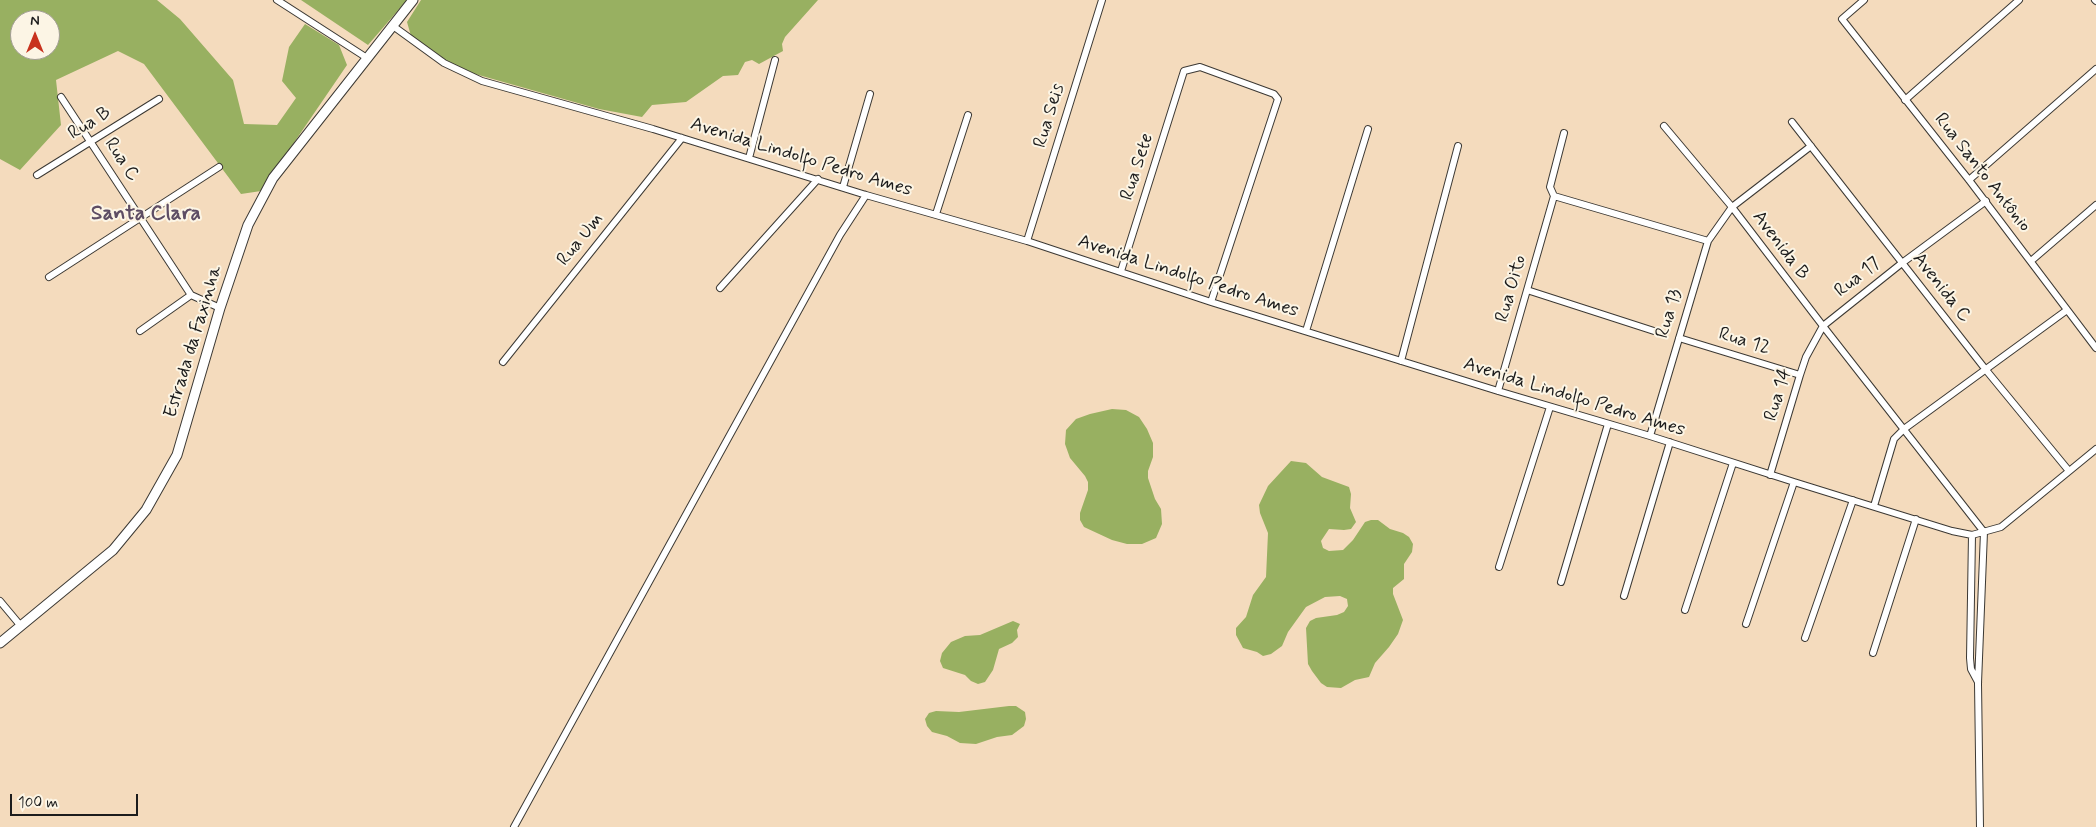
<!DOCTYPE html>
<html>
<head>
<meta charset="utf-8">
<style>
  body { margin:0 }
  #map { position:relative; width:2096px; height:827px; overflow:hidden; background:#f4dbbd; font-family:Mynerve,sans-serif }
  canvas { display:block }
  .north { position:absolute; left:10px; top:10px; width:50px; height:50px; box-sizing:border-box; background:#fcf5e5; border:1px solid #a29e95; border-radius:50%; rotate:0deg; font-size:14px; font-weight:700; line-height:20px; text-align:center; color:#1c1c1c }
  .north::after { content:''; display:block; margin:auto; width:18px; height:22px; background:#c8321e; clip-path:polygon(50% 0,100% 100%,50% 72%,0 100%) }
  .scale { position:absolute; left:10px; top:794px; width:128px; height:22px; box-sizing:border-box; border:2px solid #1c1c1c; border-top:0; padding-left:6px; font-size:15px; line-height:18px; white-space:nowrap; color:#1c1c1c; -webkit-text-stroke:4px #fcf5e5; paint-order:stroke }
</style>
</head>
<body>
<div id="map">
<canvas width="2096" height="827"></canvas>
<div class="north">N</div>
<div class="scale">100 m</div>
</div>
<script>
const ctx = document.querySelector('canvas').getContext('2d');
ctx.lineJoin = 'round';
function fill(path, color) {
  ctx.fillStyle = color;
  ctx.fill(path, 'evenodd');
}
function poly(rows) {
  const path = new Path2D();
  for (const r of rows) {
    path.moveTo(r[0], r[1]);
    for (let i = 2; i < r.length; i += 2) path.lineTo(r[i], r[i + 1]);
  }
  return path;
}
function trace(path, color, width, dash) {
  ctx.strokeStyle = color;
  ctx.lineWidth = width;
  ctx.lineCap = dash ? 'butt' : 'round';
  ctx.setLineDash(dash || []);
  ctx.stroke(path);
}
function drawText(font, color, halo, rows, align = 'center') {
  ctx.font = font + ' Mynerve,sans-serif';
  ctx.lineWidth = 4;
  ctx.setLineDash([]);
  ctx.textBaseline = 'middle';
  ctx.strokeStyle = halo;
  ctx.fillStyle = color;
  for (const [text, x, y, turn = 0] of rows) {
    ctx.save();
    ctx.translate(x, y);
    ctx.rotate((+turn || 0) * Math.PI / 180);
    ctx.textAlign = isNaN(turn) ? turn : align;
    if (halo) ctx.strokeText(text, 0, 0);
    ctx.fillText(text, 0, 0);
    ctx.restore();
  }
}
const forest = poly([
  [0,0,157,0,180,19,233,80,244,124,277,125,296,98,282,81,289,47,305,24,339,45,347,65,261,191,241,194,144,64,118,51,56,80,61,125,20,170,0,159],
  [20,20,50,20,50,50,20,50],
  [301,0,407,0,368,45],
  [421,0,818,0,785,37,782,44,783,51,759,64,752,60,745,62,738,75,723,76,686,102,652,105,642,117,599,109,468,72,431,53,411,36,407,22],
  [1112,409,1126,410,1139,417,1147,429,1153,443,1153,457,1148,471,1148,478,1155,499,1161,509,1162,524,1156,538,1142,544,1127,544,1112,540,1084,527,1080,520,1080,513,1088,490,1088,482,1085,476,1070,458,1065,444,1066,430,1076,419,1090,414],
  [1291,461,1306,463,1322,477,1349,487,1351,494,1350,508,1356,522,1351,529,1344,530,1329,529,1321,541,1323,548,1329,551,1343,550,1353,540,1365,522,1371,520,1378,520,1390,529,1403,533,1409,537,1413,544,1412,552,1404,564,1404,579,1393,588,1393,594,1403,620,1398,634,1389,647,1375,663,1369,677,1355,680,1341,688,1327,687,1321,683,1312,671,1308,664,1306,628,1310,621,1316,618,1337,615,1344,612,1348,606,1347,599,1340,596,1325,597,1306,607,1288,632,1282,646,1271,654,1263,656,1257,652,1243,648,1236,635,1236,628,1246,617,1253,595,1266,577,1268,533,1260,513,1259,505,1268,486],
  [1013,621,1020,624,1017,630,1018,637,1012,643,999,649,993,670,985,682,978,684,971,681,965,675,943,668,940,661,942,653,951,642,965,636,980,635],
  [1009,706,1016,706,1025,712,1026,719,1024,726,1012,735,997,737,976,744,960,743,947,736,932,732,927,726,925,719,929,713,936,711,959,712]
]);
const street = poly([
  [277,0,367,58],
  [1864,0,1842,19,1969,180,2096,348],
  [2095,0,2096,1],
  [393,26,444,63,482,81,653,129,866,195,1027,241,1211,302,1498,391,1650,436,1794,482,1952,531,1972,535,2001,527,2096,449],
  [61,97,191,295,220,308],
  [1905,100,2019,0],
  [1792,122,1986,370,2069,471],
  [1664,126,1732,207,1823,326,1984,532],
  [1564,133,1550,187,1554,196,1708,241],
  [749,158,775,60],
  [37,175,159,99],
  [1969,180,2096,69],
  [843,187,870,94],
  [936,214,968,115],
  [1027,241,1102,0],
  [2031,261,2096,205],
  [1121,271,1184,71,1200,67,1274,94,1278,99,1211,302],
  [49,277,219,167],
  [720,288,818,179],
  [1527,290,1654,331],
  [140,331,191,295],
  [1306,331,1368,129],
  [1679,338,1800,375],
  [1401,361,1458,146],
  [503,362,682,138],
  [1498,391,1554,196],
  [1650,436,1708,241,1732,207,1811,146],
  [1770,475,1800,375,1806,357,1823,326,1902,263,1986,201],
  [1874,506,1894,439,1904,429,2067,310],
  [1972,535,1970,658,1971,669,1978,682],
  [1499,567,1550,407],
  [1561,582,1608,424],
  [1624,596,1670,442],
  [0,601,20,625],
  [1685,610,1733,463],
  [1746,624,1794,482],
  [1805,638,1853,500],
  [1873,653,1916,519],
  [514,827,840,235,866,195],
  [1980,827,1978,683,1984,532]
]);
const secondary = poly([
  [0,643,113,550,146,510,177,455,220,308,248,225,273,178,413,0]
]);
const streetNames = [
  ["Rua Seis",1050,116,-73],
  ["Rua B",90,124,-32],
  ["Avenida Lindolfo Pedro Ames",801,158,17],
  ["Rua C",121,160,56],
  ["Rua Sete",1138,167,-72],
  ["Rua Santo Antônio",1982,173,52],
  ["Rua Um",581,240,-51],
  ["Avenida B",1780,246,53],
  ["Avenida Lindolfo Pedro Ames",1188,277,18],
  ["Rua 17",1858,278,-38],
  ["Avenida C",1941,288,52],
  ["Rua Oito",1512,289,-74],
  ["Rua 13",1670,314,-73],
  ["Estrada da Faxinha",194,342,-73],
  ["Rua 12",1744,342,17],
  ["Rua 14",1779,395,-73],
  ["Avenida Lindolfo Pedro Ames",1574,398,17]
];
const quarterNames = [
  ["Santa Clara",146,215]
];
fill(forest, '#98b061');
trace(street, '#3c3934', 8);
trace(secondary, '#3c3934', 11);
trace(street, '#fff', 6);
trace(secondary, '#fff', 9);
drawText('19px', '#1c1c1c', '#fcf5e5', streetNames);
drawText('bold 21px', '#5e4d64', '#fcf5e5', quarterNames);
</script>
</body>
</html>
